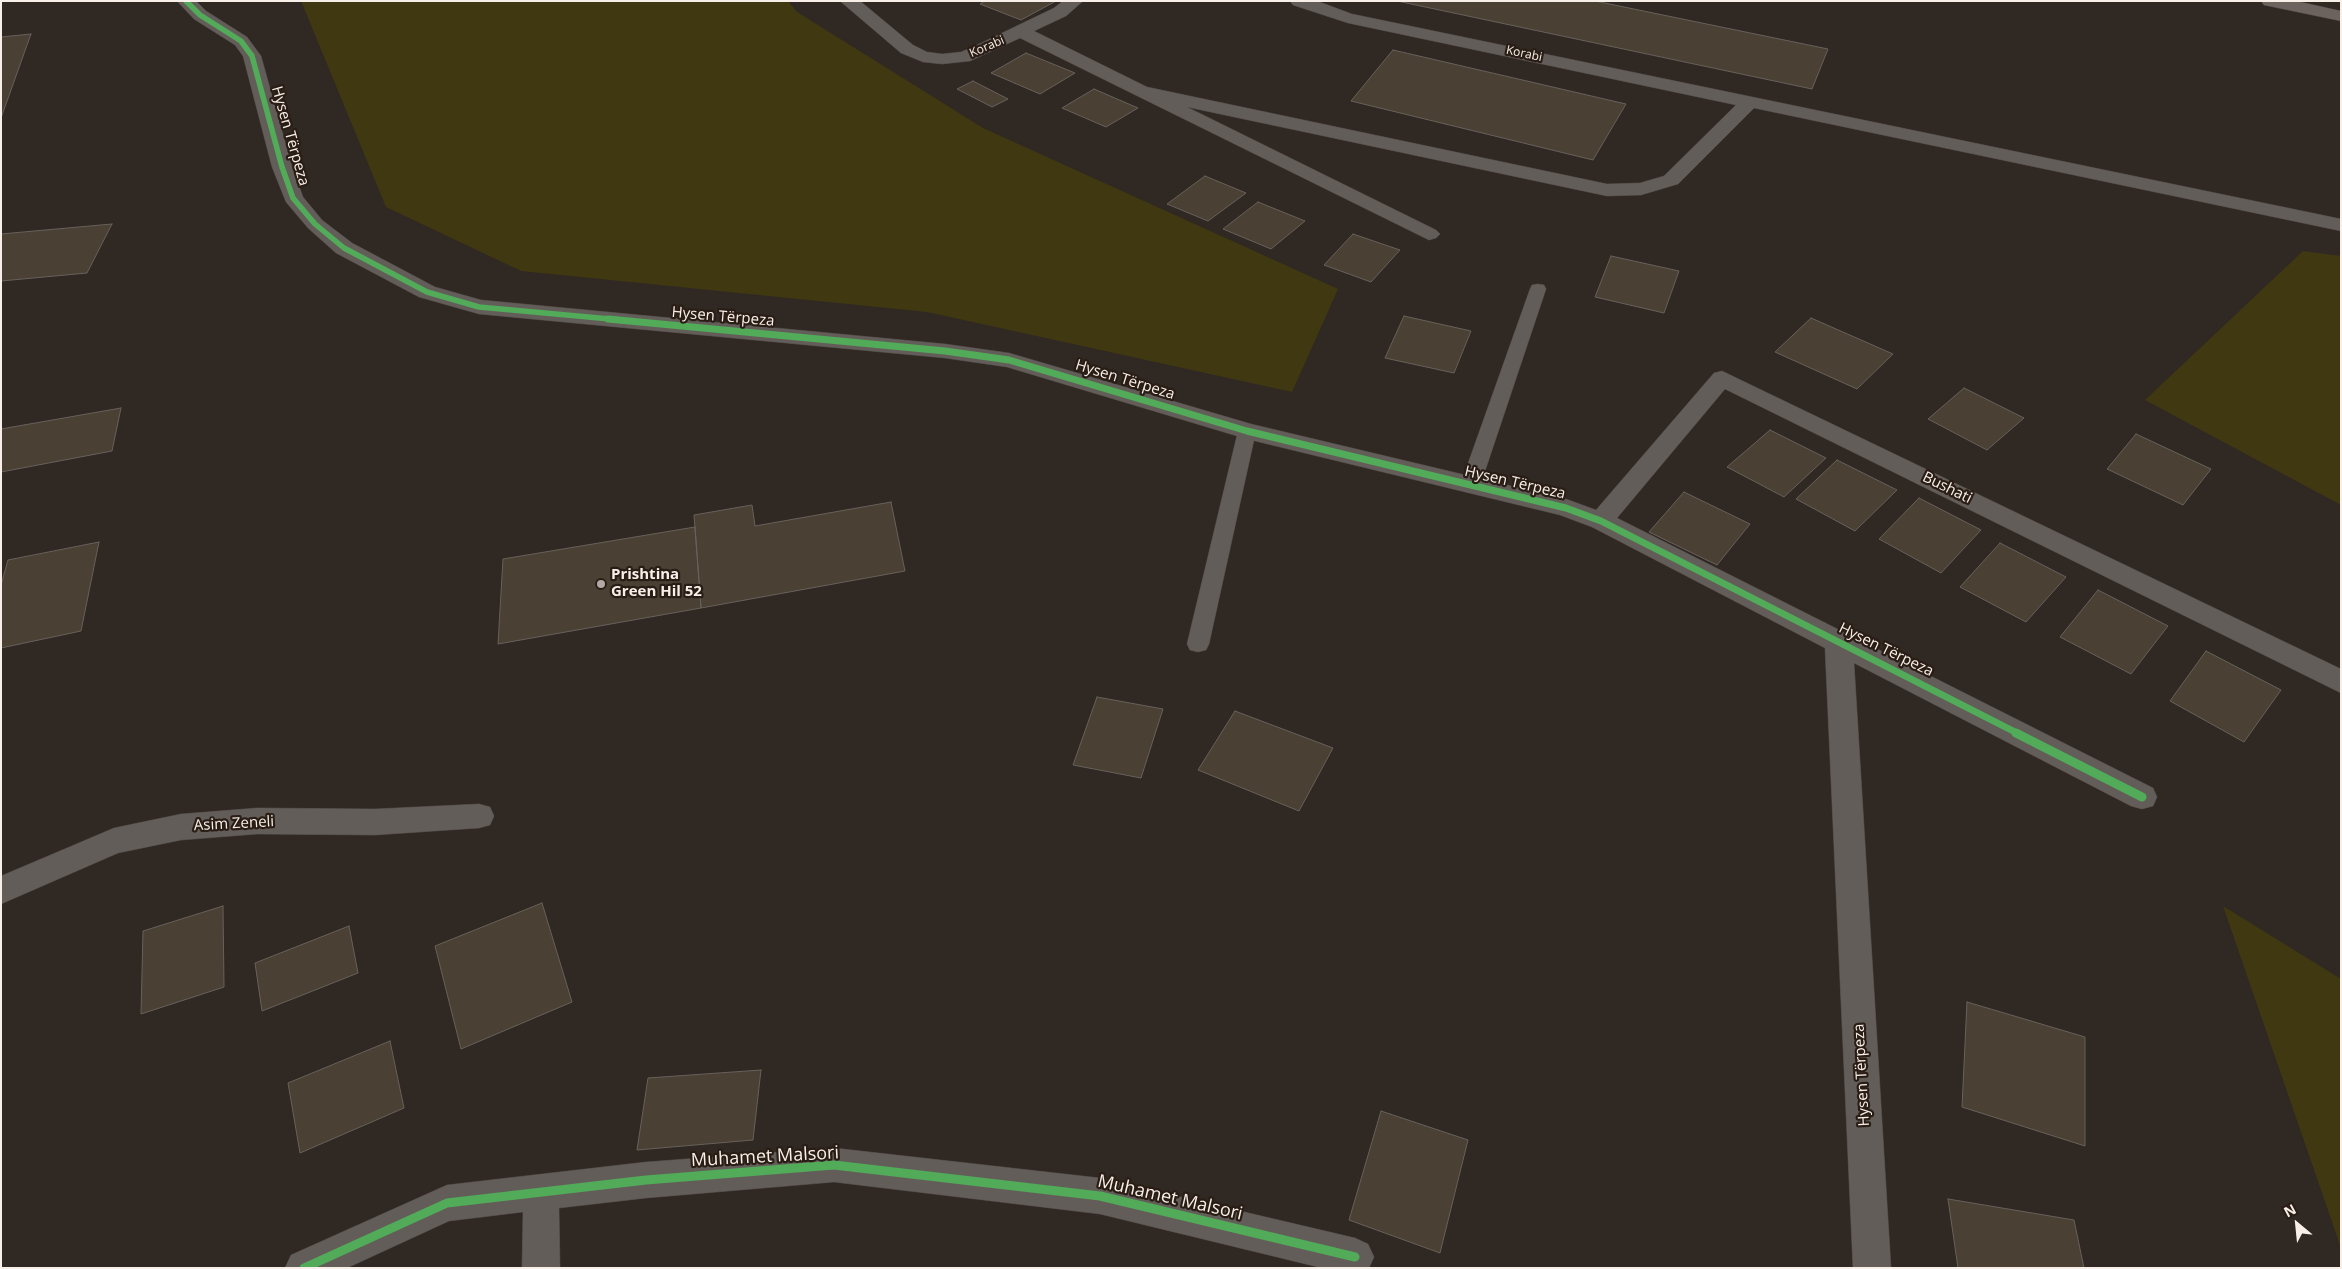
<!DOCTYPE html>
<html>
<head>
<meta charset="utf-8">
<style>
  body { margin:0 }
  #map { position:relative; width:2342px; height:1269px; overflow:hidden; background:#302823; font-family:"Open Sans",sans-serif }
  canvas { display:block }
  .frame { position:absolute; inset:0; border:2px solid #f8efe9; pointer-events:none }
  .north { position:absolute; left:2272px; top:1199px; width:50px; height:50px; -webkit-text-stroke:4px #2a1d15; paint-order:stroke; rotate:332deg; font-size:14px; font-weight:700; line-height:20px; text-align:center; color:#f8efe9 }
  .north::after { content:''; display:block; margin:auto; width:18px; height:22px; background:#f8efe9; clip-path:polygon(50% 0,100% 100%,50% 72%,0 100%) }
</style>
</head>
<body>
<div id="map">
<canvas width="2342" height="1269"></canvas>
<div class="frame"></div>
<div class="north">N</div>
</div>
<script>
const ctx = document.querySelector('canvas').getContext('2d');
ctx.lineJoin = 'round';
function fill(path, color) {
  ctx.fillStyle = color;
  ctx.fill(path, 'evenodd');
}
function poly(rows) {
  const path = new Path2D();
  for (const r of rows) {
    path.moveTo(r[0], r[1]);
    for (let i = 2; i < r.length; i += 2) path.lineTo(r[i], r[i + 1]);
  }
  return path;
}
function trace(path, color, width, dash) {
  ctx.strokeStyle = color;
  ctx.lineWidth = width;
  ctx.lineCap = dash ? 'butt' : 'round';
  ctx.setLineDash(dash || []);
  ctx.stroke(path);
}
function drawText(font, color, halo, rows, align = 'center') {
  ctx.font = font + ' "Open Sans",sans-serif';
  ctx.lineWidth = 4.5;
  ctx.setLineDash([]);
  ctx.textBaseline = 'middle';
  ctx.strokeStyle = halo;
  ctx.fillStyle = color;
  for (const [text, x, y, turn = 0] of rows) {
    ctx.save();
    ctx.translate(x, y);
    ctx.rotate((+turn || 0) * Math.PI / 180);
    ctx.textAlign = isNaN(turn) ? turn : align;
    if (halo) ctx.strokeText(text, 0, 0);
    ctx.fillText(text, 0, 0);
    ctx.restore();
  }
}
const green = poly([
  [301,1,788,1,797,12,983,128,1338,289,1292,392,927,312,521,271,386,207],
  [2303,251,2341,256,2341,505,2145,400],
  [2223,906,2341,979,2341,1248]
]);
const building = poly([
  [985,1,1056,1,1021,20,980,4,985,1],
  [1397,1,1595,1,1828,49,1812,89,1397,1],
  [31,34,1,118,1,37,31,34],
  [1393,50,1626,104,1593,160,1351,101,1393,50],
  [1026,53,1075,73,1040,94,991,73,1026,53],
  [973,81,1008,99,992,107,957,89,973,81],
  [1094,89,1138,108,1106,127,1062,108,1094,89],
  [1205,176,1246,193,1208,221,1167,204,1205,176],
  [1258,202,1305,221,1271,249,1223,229,1258,202],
  [112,224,87,273,1,281,1,234,112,224],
  [1353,234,1400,250,1371,282,1324,265,1353,234],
  [1611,256,1679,271,1664,313,1595,297,1611,256],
  [1404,316,1471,331,1454,373,1385,358,1404,316],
  [1811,318,1893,354,1857,389,1775,352,1811,318],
  [1964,388,2024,418,1987,450,1928,419,1964,388],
  [121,408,112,451,1,472,1,429,121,408],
  [1770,430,1826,458,1784,497,1727,467,1770,430],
  [2136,434,2211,469,2183,505,2107,469,2136,434],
  [1837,460,1897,490,1855,531,1796,499,1837,460],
  [1684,492,1750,524,1717,565,1649,532,1684,492],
  [1919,498,1981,530,1941,573,1879,539,1919,498],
  [891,502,905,571,701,608,694,515,752,505,755,526,891,502],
  [695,527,701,608,498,644,503,559,695,527],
  [99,542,81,631,1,648,1,585,8,560,99,542],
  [2000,543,2066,577,2026,622,1960,587,2000,543],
  [2098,590,2168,626,2131,674,2060,637,2098,590],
  [2206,651,2281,690,2244,742,2170,701,2206,651],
  [1097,697,1163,709,1141,778,1073,765,1097,697],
  [1235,711,1333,748,1299,811,1198,770,1235,711],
  [542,903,572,1002,461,1049,435,946,542,903],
  [223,906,224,987,141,1014,143,931,223,906],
  [349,926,358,973,262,1011,255,963,349,926],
  [1967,1002,2085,1037,2085,1146,1962,1107,1967,1002],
  [390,1041,404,1108,300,1153,288,1083,390,1041],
  [761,1070,753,1140,637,1150,648,1078,761,1070],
  [1381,1111,1468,1140,1440,1253,1349,1220,1381,1111],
  [1948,1199,2074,1220,2084,1268,1958,1268,1948,1199]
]);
const lane = poly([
  [1538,284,1544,285,1546,289,1480,486,1477,491,1470,493,1463,491,1460,486,1530,289,1532,285,1538,284],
  [1247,425,1254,427,1256,431,1209,644,1206,650,1198,652,1190,650,1187,644,1238,431,1240,427,1247,425]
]);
const street = poly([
  [177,1,196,1,206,11,247,37,261,56,292,167,303,197,322,220,352,243,435,287,481,300,945,344,1009,353,1251,424,1566,499,1596,510,1714,373,1722,371,2341,669,2341,693,1725,389,1617,518,2153,788,2157,797,2153,806,2142,809,2131,806,1854,663,1891,1268,1853,1268,1825,648,1592,527,1560,515,1247,439,1007,367,945,358,479,314,419,297,336,253,308,228,286,202,272,167,243,56,235,45,194,19,177,1],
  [840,1,860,1,913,45,927,52,942,54,961,52,975,46,1054,8,1063,1,1083,1,1066,16,1034,31,1147,87,1607,184,1640,183,1664,176,1736,105,1348,23,1293,5,1290,1,1317,1,1352,14,2341,219,2341,231,1754,108,1678,184,1641,195,1607,196,1187,107,1436,230,1440,234,1436,238,1429,240,1020,38,970,61,942,64,923,62,901,53,840,1],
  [479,804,490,807,494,816,490,825,479,828,375,835,257,834,181,840,118,853,1,904,1,876,114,828,181,814,257,808,375,809,479,804],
  [834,1148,1100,1178,1355,1238,1368,1244,1374,1257,1369,1268,1322,1268,1100,1214,834,1182,646,1198,559,1208,560,1268,522,1268,523,1212,449,1221,347,1268,285,1268,291,1255,447,1185,646,1162,834,1148]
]);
const secondary = poly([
  [2261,1,2296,1,2341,11,2341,21,2264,5,2261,1]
]);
const cyclewayFar2 = poly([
  [186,1,200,15,241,41,252,56,282,167,293,198,315,224,344,248,427,292,479,307,621,320]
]);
const cyclewayFar1 = poly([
  [608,319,945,351,1009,360,1247,431,1566,508,1601,521,2019,734]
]);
const cycleway = poly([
  [2016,733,2142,797],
  [304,1268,447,1203,646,1180,834,1165,1100,1196,1355,1257]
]);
const markers = [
  [601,584,5,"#b2a9a4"]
];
const farStreetnames = [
  ["Korabi",987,47,-23],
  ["Korabi",1524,54,12]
];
const streetNames = [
  ["Hysen Tërpeza",290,136,74],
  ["Hysen Tërpeza",723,317,5],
  ["Hysen Tërpeza",1125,380,17],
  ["Hysen Tërpeza",1515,483,13],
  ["Bushati",1947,488,26],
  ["Hysen Tërpeza",1886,650,26],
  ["Asim Zeneli",234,824,-3],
  ["Hysen Tërpeza",1862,1075,-93]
];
const poiNames = [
  ["Prishtina",611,575],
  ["Green Hil 52",611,592]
];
const nearStreetnames = [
  ["Muhamet Malsori",765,1157,-3],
  ["Muhamet Malsori",1170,1198,13]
];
fill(green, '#403811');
fill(building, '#4b4034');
trace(building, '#67615c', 1);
trace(lane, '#4c4542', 1);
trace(street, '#4c4542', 1);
trace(secondary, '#4c4542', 1);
fill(lane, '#635d59');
fill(street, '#635d59');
fill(secondary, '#6c625e');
trace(cyclewayFar2, '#51ab58', 5.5);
trace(cyclewayFar1, '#51ab58', 7);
trace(cycleway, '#51ab58', 9);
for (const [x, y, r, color] of markers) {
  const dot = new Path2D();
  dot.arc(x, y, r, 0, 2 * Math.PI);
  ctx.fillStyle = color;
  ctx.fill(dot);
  trace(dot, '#2a1d15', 2);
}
drawText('12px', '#f8efe9', '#2a1d15', farStreetnames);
drawText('15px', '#f8efe9', '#2a1d15', streetNames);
drawText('bold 15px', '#f8efe9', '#2a1d15', poiNames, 'left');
drawText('18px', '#f8efe9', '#2a1d15', nearStreetnames);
</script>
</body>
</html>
